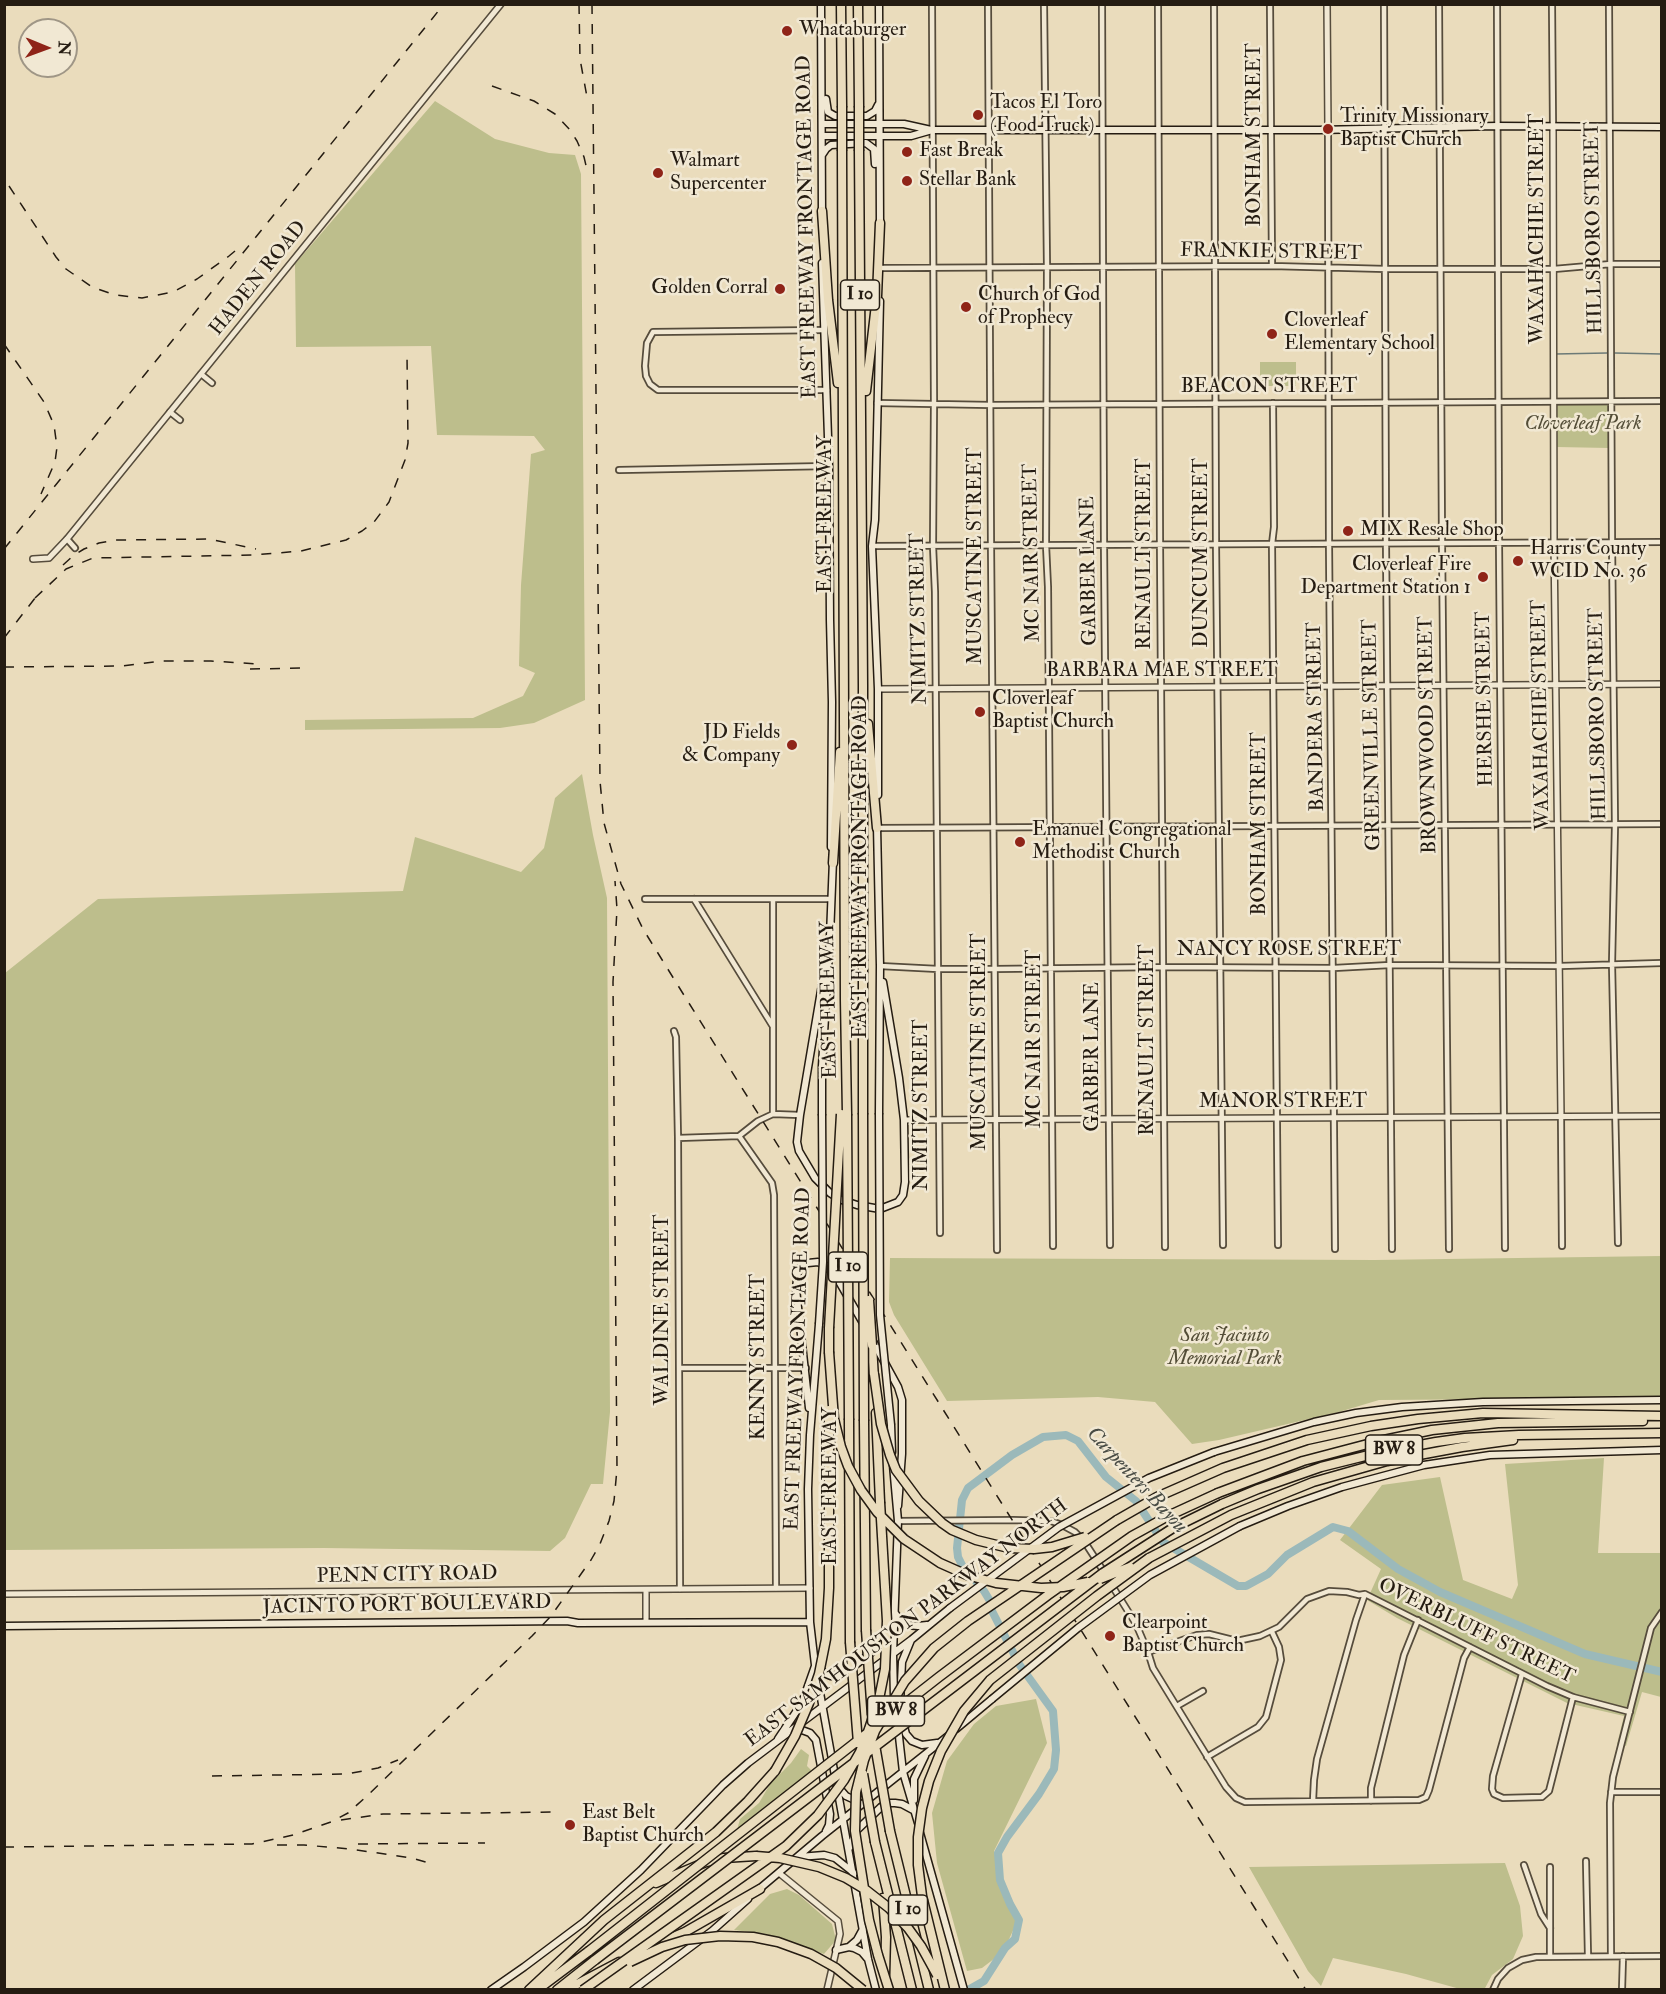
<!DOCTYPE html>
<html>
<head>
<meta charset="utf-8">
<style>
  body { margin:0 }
  #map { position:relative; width:1666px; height:1994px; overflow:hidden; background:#eadcbc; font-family:"IM FELL Double Pica",serif }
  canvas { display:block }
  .frame { position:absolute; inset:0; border:6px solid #251c12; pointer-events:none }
  .north { position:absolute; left:18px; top:18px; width:60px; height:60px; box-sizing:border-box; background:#f1e8d3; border:2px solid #9f9686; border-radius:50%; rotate:91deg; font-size:16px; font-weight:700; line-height:24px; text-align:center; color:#251c12 }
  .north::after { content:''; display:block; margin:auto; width:21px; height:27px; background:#8f2418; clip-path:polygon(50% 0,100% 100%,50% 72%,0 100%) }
</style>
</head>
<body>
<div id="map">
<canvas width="1666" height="1994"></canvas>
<div class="frame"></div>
<div class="north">N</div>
</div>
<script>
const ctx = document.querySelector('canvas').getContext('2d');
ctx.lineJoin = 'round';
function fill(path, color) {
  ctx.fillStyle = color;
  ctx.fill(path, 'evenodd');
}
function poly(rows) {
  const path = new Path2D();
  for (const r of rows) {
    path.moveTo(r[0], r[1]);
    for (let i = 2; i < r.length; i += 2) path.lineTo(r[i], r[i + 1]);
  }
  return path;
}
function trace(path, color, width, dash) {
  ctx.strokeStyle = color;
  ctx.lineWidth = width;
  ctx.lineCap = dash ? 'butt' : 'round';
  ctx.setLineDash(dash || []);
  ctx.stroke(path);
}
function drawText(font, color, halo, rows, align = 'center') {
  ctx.font = font + ' "IM FELL Double Pica",serif';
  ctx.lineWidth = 5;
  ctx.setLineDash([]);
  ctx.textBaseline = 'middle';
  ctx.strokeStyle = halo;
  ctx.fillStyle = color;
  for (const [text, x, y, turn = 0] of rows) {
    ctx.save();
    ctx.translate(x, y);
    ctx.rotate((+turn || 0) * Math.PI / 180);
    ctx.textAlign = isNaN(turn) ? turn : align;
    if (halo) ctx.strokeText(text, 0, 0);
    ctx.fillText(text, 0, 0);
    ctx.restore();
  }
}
const green = poly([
  [435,101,495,139,549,153,575,155,581,174,585,700,534,723,500,728,305,730,305,720,473,718,523,696,535,673,519,666,521,585,531,454,545,450,534,436,437,435,431,346,296,347,295,264],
  [1260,362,1296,362,1296,386,1260,386],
  [1607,402,1609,405,1609,448,1557,447,1556,405,1558,403],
  [582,774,593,835,607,898,610,1412,603,1484,591,1484,565,1538,550,1551,324,1548,5,1550,5,973,98,899,403,891,415,837,521,872,544,848,555,798],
  [1661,1256,1661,1398,1379,1400,1339,1412,1219,1440,1192,1444,1155,1402,1098,1397,947,1401,894,1315,889,1302,890,1258,1375,1260],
  [1604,1458,1598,1553,1661,1553,1661,1697,1642,1692,1626,1746,1617,1744,1624,1716,1567,1703,1397,1618,1367,1600,1381,1569,1340,1540,1382,1485,1440,1477,1463,1580,1512,1599,1518,1585,1505,1464],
  [1036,1699,1047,1743,994,1851,1006,1901,1017,1922,1003,1952,982,1968,967,1971,937,1863,932,1813,947,1761,974,1724,996,1706],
  [801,1749,809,1755,807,1766,812,1771,737,1830,740,1819,759,1803,770,1784,791,1763],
  [1505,1863,1520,1906,1523,1936,1513,1959,1492,1975,1484,1990,1460,1989,1406,1974,1333,1958,1321,1986,1308,1971,1249,1867],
  [787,1889,799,1895,832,1924,836,1940,824,1954,766,1934,734,1930,770,1894]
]);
const stream = poly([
  [1615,353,1662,354],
  [1555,354,1607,353]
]);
const river = poly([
  [968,1990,984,1981,1005,1948,1015,1939,1019,1920,1010,1904,1000,1880,998,1853,1007,1837,1039,1794,1054,1769,1056,1750,1053,1711,1019,1664,992,1611,990,1601,984,1591,962,1565,958,1557,957,1548,962,1500,968,1488,1012,1455,1043,1437,1066,1435,1078,1441,1106,1477,1136,1501,1163,1542,1238,1586,1246,1586,1268,1574,1287,1555,1333,1527,1348,1531,1398,1569,1440,1592,1585,1654,1662,1672]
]);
const minor = poly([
  [932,4,934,403,933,546,935,592,940,1233],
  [988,4,991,545,997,1250],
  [1044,4,1047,267,1046,545,1048,587,1053,1246],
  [1102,4,1104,545,1110,1245],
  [1158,4,1160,544,1165,1247],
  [1214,4,1216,544,1223,1245],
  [1270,4,1272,266],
  [1384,4,1386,543,1392,1249],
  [1439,4,1442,543,1449,1249],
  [1497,4,1499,543,1505,1248],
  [1552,4,1553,127],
  [1609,4,1612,542,1615,825,1612,964,1618,1243],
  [1328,129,1329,544,1335,1249],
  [881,268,1272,266,1386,269,1554,269,1611,264,1662,264],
  [824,330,653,332,647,343,645,366,646,376,650,384,658,390,827,390],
  [201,374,212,383],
  [877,403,991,405,1662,401],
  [1273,403,1274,527,1272,544,1278,1245],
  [170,412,180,420],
  [619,470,829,466],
  [67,539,75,548],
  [872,546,1662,542],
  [877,828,1662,824],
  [645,899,831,899],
  [694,899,772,1025],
  [773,899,773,1114],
  [880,966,938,969,995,969,1164,967,1334,968,1390,965,1560,966,1662,963],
  [674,1031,676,1037,678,1138,680,1589],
  [1561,1116,1562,1246],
  [739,1136,772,1183,774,1195,776,1588],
  [678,1138,739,1136,758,1121,773,1114,800,1115],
  [679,1368,806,1368],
  [898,1521,1013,1520,1051,1521,1062,1525,1075,1532,1084,1541,1104,1572],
  [1111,1584,1136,1624,1148,1652,1153,1668,1226,1787,1236,1798,1245,1802,1419,1800,1426,1797,1429,1790,1464,1658,1470,1647],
  [1148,1652,1197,1635,1209,1634,1237,1641,1260,1636,1279,1627,1307,1599,1329,1591,1347,1592,1359,1595,1365,1594,1547,1686,1573,1697,1630,1712],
  [1522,1674,1493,1776,1492,1789,1494,1794,1503,1798,1542,1797,1549,1791,1573,1697],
  [1177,1706,1203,1691],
  [1207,1757,1258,1727,1266,1717,1281,1660,1279,1647,1272,1632],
  [1611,1792,1662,1792],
  [1313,1801,1314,1780,1317,1759,1356,1620,1365,1594],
  [1371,1801,1371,1788,1404,1655,1418,1620],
  [1586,1861,1588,1956],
  [1524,1865,1541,1914,1550,1928],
  [1550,1956,1550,1867],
  [1611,1956,1610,1803,1613,1777,1651,1628,1662,1612],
  [1493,1990,1498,1979,1508,1968,1522,1960,1536,1957,1662,1956],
  [1622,1990,1623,1956]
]);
const tertiary = poly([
  [1327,4,1328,129],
  [1553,127,1554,542,1561,1116],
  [33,559,49,558,67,539,501,4],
  [878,689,1662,684],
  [904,1120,1662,1116],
  [646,1590,646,1622],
  [4,1594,810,1588],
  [779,1873,838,1921,840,1934,827,1990]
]);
const secondary = poly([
  [821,4,822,214],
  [879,4,880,225],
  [826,99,828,112,835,116,867,116,875,111,878,105],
  [822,124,904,124,931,130],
  [822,136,911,136,932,130,1319,130,1497,126,1662,127],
  [822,155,826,149,831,145,866,143,874,149,875,164],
  [822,263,829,466,830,620,832,702,831,847],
  [878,795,878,689,872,546,875,520,880,301],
  [877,826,880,966,879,1113],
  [825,967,800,1115,797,1142,799,1151,815,1178,830,1193,839,1199,857,1205,880,1209,898,1202,903,1195,905,1182,904,1120,899,1078,883,982],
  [822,1114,822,1066,830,936,833,860],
  [819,1324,810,1435,808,1489,810,1622,815,1665,868,1959,876,1990],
  [874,1343,898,1387,902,1400,902,1454,898,1506],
  [809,1408,796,1289,798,1270,803,1265,808,1263,818,1262,826,1266,837,1278,863,1323],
  [891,1425,892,1452],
  [1214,1452,1314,1422,1356,1413,1402,1407,1483,1402,1662,1400],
  [893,1465,898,1521,893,1654,894,1697],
  [1240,1526,1288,1506,1342,1487,1424,1465,1490,1455,1662,1450],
  [895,1613,901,1622,906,1625,918,1626,927,1625],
  [4,1626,567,1621,578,1623,810,1622],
  [911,1640,902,1662,900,1703,903,1723,906,1734,912,1741,922,1745,937,1743],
  [818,1667,824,1673,831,1676,844,1674,886,1641],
  [896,1710,903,1772,918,1823],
  [956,1729,992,1699],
  [795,1732,802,1730,810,1733,816,1740,830,1814,829,1825,826,1831],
  [778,1739,802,1703,815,1666],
  [839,1788,846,1796,857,1801],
  [914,1800,914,1779,925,1756],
  [920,1833,964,1990],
  [850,1847,856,1831,881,1807,888,1803,895,1803,902,1804,915,1811],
  [799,1857,824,1855,835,1858,854,1873],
  [758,1890,822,1836,948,1736],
  [849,1947,857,1940,863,1929],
  [836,1950,849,1947,854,1948,862,1952,867,1958],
  [491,1990,524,1967,584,1922,641,1870,723,1785,748,1763,911,1640,950,1608],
  [633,1990,712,1931,748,1899]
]);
const motorway = poly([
  [841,4,842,106],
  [858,4,859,106],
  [842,151,845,1000,847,1114],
  [859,151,863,685,863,1113],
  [822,211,828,300,838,383],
  [866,391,877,296,880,223],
  [868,724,877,828],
  [833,863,840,752],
  [829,1328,829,1352],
  [872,1345,874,1379],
  [876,1413,880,1502],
  [849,1420,850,1642],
  [864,1421,866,1630],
  [1218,1493,1303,1461,1379,1441,1432,1430,1498,1423,1643,1421],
  [1222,1504,1258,1489,1321,1467,1377,1453,1436,1442,1465,1438,1519,1435,1662,1433],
  [1117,1520,1157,1497,1223,1468,1307,1440,1371,1426,1418,1419,1483,1413,1662,1416],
  [1149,1558,1231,1515,1313,1482,1387,1461,1462,1447,1513,1440],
  [890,1831,929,1990],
  [875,1842,912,1990],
  [656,1883,706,1862,724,1858,756,1856],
  [883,1898,886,1937,885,1975],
  [641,1951,685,1932,760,1889],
  [529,1990,604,1920,716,1832,748,1801,775,1771],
  [537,1990,589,1951],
  [557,1990,595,1960],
  [566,1990,619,1962]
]);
const rail = poly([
  [579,4,580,59,587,97],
  [592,4,600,781,604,823,621,884,643,929,682,992,1306,1990],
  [492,86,534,101,555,114,570,130,577,141,584,157,588,174],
  [9,186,56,257,66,269,92,287,115,295,142,298,173,292,197,279,229,256,241,246],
  [4,344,44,402,54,425,57,447,55,462,41,494],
  [4,549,444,4],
  [63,565,73,556,84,549,99,543,116,540,209,539,256,549],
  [35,598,66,569,93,558,253,555,301,551,346,540,362,531,374,522,389,502,405,460,408,443,407,355],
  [4,638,39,593],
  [4,667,121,666,162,661,211,661,258,664],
  [250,669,304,668],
  [212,1776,347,1774,378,1768,398,1760],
  [341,1820,383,1814,560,1812],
  [358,1844,485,1843],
  [277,1845,304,1845,350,1849,412,1858,432,1864],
  [4,1847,252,1844,293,1835,331,1822,348,1813,368,1795,532,1636,551,1616,591,1560,600,1544,609,1521,614,1501,617,1469,613,982,617,909,615,881]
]);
const secondaryBridge = poly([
  [879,1113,880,1315,891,1425],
  [819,1324,823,1262,822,1114],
  [950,1608,1059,1527,1149,1478,1214,1452],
  [992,1699,1078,1628,1150,1575,1240,1526]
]);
const motorwayBridge = poly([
  [842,106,842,151],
  [859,106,859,151],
  [863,1113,864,1421],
  [847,1114,849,1420],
  [869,1300,872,1345],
  [829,1328,841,1114],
  [829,1352,834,1419,841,1447,848,1466,861,1490,877,1512,904,1539,940,1563,967,1575,996,1583,1041,1588,1063,1587,1088,1582],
  [874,1374,881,1424,890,1455,896,1470,919,1501,942,1523,952,1530,976,1540,1009,1548,1034,1549,1052,1547,1085,1537],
  [1100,1579,1130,1567],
  [866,1630,872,1715],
  [850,1642,858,1743],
  [875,1745,890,1831],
  [775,1771,795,1736,809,1703,819,1674,826,1639,829,1588,829,1410],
  [863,1774,875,1842],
  [756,1856,780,1858,819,1867,846,1878,866,1890,889,1908,908,1928,921,1946,937,1975],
  [589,1951,939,1677,1048,1595,1132,1536,1168,1516,1218,1493],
  [595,1960,1103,1573,1173,1528,1222,1504],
  [630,1962,662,1947,685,1940,720,1936,753,1937,778,1942,811,1954,836,1968,863,1990],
  [583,1990,786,1846,818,1815,844,1780,860,1752,869,1729,879,1699,885,1669,887,1621,880,1502],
  [889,1990,878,1955,869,1920,855,1831,856,1792,864,1760,875,1731,905,1681,934,1648,968,1621,1117,1520],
  [945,1990,922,1896,918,1865,918,1837,922,1808,929,1781,941,1751,964,1711,990,1680,1097,1596,1149,1558]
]);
const markers = [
  [787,31,6,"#8f2418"],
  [978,115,6,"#8f2418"],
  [1328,129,6,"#8f2418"],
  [907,152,6,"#8f2418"],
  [658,173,6,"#8f2418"],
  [907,181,6,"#8f2418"],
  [780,289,6,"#8f2418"],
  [966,307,6,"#8f2418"],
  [1272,334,6,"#8f2418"],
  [1348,531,6,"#8f2418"],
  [1518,561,6,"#8f2418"],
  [1483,577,6,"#8f2418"],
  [980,712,6,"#8f2418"],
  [792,745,6,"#8f2418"],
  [1020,842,6,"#8f2418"],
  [1110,1636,6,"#8f2418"],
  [570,1825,6,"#8f2418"]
];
const shields = [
  [860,295,39],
  [848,1267,39],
  [1394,1450,57],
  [896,1711,57],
  [908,1910,39]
];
const shieldNames = [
  ["I 10",860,295],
  ["I 10",848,1267],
  ["BW 8",1394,1450],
  ["BW 8",896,1711],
  ["I 10",908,1910]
];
const poiNames = [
  ["Whataburger",799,31],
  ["Tacos El Toro",990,104],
  ["(Food Truck)",990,127],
  ["Trinity Missionary",1340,118],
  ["Baptist Church",1340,141],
  ["Fast Break",919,152],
  ["Walmart",670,162],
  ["Supercenter",670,185],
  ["Stellar Bank",919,181],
  ["Golden Corral",768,289,"right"],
  ["Church of God",978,296],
  ["of Prophecy",978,319],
  ["Cloverleaf",1284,322],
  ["Elementary School",1284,345],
  ["MIX Resale Shop",1360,531],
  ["Harris County",1530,550],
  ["WCID No. 36",1530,573],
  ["Cloverleaf Fire",1471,566,"right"],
  ["Department Station 1",1471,589,"right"],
  ["Cloverleaf",992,700],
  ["Baptist Church",992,723],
  ["JD Fields",780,734,"right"],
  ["& Company",780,757,"right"],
  ["Emanuel Congregational",1032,831],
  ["Methodist Church",1032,854],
  ["Clearpoint",1122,1624],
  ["Baptist Church",1122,1647],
  ["East Belt",582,1814],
  ["Baptist Church",582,1837]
];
const streetNames = [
  ["BONHAM STREET",1256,135,-90],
  ["EAST FREEWAY FRONTAGE ROAD",808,227,-91],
  ["HILLSBORO STREET",1595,228,-91],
  ["WAXAHACHIE STREET",1539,229,-90],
  ["FRANKIE STREET",1271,253,1],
  ["HADEN ROAD",259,279,-51],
  ["BEACON STREET",1269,388],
  ["EAST FREEWAY",827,514,-90],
  ["MC NAIR STREET",1033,553,-91],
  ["DUNCUM STREET",1203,553,-90],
  ["RENAULT STREET",1146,554,-90],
  ["MUSCATINE STREET",977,556,-90],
  ["GARBER LANE",1090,571,-91],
  ["NIMITZ STREET",920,619,-91],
  ["BARBARA MAE STREET",1162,672],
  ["HERSHE STREET",1486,699,-91],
  ["HILLSBORO STREET",1599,714,-91],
  ["WAXAHACHIE STREET",1542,715,-91],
  ["BANDERA STREET",1317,717,-91],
  ["GREENVILLE STREET",1373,735,-91],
  ["BROWNWOOD STREET",1429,735,-91],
  ["BONHAM STREET",1261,824,-90],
  ["EAST FREEWAY FRONTAGE ROAD",862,867,-90],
  ["NANCY ROSE STREET",1289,951],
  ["EAST FREEWAY",830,1000,-91],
  ["MC NAIR STREET",1036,1039,-90],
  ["RENAULT STREET",1149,1040,-90],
  ["MUSCATINE STREET",981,1042,-90],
  ["GARBER LANE",1094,1057,-90],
  ["MANOR STREET",1283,1103],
  ["NIMITZ STREET",923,1105,-90],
  ["WALDINE STREET",664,1310,-90],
  ["KENNY STREET",760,1357,-90],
  ["EAST FREEWAY FRONTAGE ROAD",799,1359,-88],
  ["EAST FREEWAY",832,1486,-90],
  ["PENN CITY ROAD",407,1576,-1],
  ["JACINTO PORT BOULEVARD",407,1606,-1],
  ["EAST SAM HOUSTON PARKWAY NORTH",907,1624,-37],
  ["OVERBLUFF STREET",1476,1632,26]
];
const parkNames = [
  ["Cloverleaf Park",1583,425],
  ["San Jacinto",1225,1337],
  ["Memorial Park",1225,1360]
];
const waterNames = [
  ["Carpenters Bayou",1136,1481,47]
];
fill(green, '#bdbe8c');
trace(stream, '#6c7a77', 1.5);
trace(river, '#9bb9ba', 8);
trace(minor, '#564c3c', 8);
trace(tertiary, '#564c3c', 8);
trace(secondary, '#251c12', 9);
trace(motorway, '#251c12', 11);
trace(minor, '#f1e8d3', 4.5);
trace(tertiary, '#f1e8d3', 5);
trace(secondary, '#f1e8d3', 6);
trace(motorway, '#eadcbc', 8);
trace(rail, '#251c12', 1.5, [10, 10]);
trace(secondaryBridge, '#251c12', 9, []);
trace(motorwayBridge, '#251c12', 11, []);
trace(secondaryBridge, '#f1e8d3', 6);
trace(motorwayBridge, '#eadcbc', 8);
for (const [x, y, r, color] of markers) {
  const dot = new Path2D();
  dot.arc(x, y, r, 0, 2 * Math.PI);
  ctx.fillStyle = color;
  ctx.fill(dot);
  trace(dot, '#f1e8d3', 2);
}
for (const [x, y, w] of shields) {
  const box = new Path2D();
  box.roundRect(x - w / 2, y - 15, w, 30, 4.5);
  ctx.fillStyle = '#f1e8d3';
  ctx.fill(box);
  trace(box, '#251c12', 1.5);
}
drawText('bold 18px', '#251c12', null, shieldNames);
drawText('20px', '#251c12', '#f1e8d3', poiNames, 'left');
drawText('20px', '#251c12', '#f1e8d3', streetNames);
drawText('italic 20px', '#534d37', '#f1e8d3', parkNames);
drawText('italic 21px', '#484b44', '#f1e8d3', waterNames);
</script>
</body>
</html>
